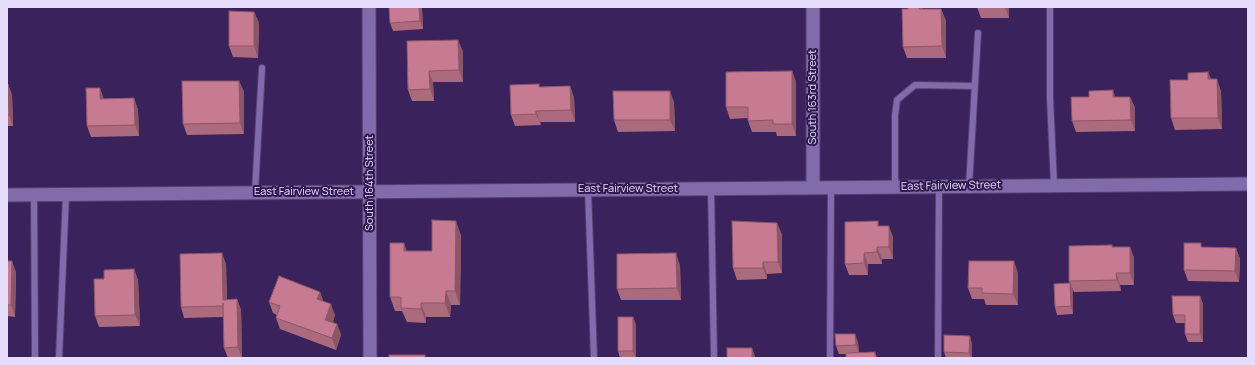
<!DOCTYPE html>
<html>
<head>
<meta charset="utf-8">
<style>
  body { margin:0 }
  #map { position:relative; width:1255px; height:365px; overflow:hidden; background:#3a225c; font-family:Manrope,sans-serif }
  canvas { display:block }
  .frame { position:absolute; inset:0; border:8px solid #e6ddfa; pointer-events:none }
</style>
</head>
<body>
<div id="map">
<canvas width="1255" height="365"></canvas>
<div class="frame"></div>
</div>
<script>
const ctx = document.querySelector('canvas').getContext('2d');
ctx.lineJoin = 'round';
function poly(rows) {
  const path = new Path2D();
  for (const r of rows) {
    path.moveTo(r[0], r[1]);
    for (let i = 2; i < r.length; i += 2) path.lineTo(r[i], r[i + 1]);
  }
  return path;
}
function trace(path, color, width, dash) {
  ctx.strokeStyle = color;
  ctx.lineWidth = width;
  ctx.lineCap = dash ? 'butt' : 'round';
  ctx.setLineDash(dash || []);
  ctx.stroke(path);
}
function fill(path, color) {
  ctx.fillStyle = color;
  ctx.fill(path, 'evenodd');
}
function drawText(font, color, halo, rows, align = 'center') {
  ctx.font = font + ' Manrope,sans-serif';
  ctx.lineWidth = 4;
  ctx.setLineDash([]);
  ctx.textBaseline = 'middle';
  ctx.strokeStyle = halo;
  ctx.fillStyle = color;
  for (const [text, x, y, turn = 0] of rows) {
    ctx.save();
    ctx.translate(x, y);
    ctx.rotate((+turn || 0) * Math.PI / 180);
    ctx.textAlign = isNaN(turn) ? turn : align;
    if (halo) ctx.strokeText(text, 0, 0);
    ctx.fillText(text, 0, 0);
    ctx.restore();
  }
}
const lane = poly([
  [1050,7,1050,98,1054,185],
  [969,186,978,33],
  [895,187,895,116,897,100,915,85,975,86],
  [711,188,714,358],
  [588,189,594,358],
  [255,192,262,68],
  [34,194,35,358],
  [59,358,66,194],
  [830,358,831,188],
  [938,358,939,187]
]);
const street = poly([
  [369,7,370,358],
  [813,7,813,188],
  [7,195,1248,184]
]);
const wall = poly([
  [389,7,421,7,422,9,423,29,393,31,390,23],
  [908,7,923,7,923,9,941,9,946,21,946,58,907,58,903,47],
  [977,7,1009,7,1009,18,981,18],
  [254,12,259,23,258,58,233,57,229,46],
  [407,41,463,51,463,82,433,82,434,101,412,101,408,90],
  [792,71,796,82,796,136,777,136,776,132,752,132,748,121,748,118,730,119,726,107],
  [1208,72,1211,79,1221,91,1222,129,1175,130,1171,118,1188,80],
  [239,81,244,92,244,134,187,135,183,124],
  [7,84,8,84,12,95,13,126,7,126],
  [570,86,574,98,575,122,540,122,541,125,515,126,511,115,540,87],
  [1116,97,1130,97,1135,108,1135,131,1076,132,1072,121],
  [134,98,138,110,139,136,91,137,87,126,104,99],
  [674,102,675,131,618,132,614,120],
  [879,226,893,237,893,259,882,259,882,264,868,264,868,275,849,275,845,264],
  [782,234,782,273,767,274,767,279,737,280,733,268],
  [461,235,460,305,451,305,450,317,426,317,426,323,407,322,402,311,395,311,390,297,407,251,432,251],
  [1112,245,1112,247,1130,247,1134,258,1134,285,1120,285,1121,291,1074,292,1069,281],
  [1203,247,1236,248,1240,259,1239,282,1188,281,1184,270],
  [7,261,16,272,15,317,7,316],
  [226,264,227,300,237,299,241,310,242,358,228,358,224,348,223,317,184,318,181,307],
  [680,265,681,300,621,300,617,289],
  [134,269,138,280,140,326,99,327,95,316,104,279],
  [1018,273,1018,305,986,305,984,299,972,299,968,288],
  [1070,283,1073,291,1073,314,1057,315,1055,307],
  [320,292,323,301,335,315,333,322,337,324,341,335,336,350,280,329,276,318,277,315,273,313,269,302],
  [1200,296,1203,304,1203,342,1188,342,1185,334,1185,323,1176,323,1173,315],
  [633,317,636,325,636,358,620,358,618,351],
  [858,342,859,353,875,352,877,358,846,358,846,354,839,354,836,346],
  [972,344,972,358,946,358,944,352]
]);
const shadedWall = poly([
  [419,7,421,7,422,9,423,29,420,21],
  [919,7,923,7,923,21,919,9],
  [1005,7,1009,7,1009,18],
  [941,9,946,21,946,58,942,46],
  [254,12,259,23,258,58,254,46],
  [458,40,463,51,463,82,459,70],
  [429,71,433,82,434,101,430,89],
  [792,71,796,82,796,136,792,124],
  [1208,72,1213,84,1208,79],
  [1217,79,1221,91,1222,129,1218,118],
  [239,81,244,92,244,134,240,123],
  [8,84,12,95,13,126,9,115],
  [570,86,574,98,575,122,571,110],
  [100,88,104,99,100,99],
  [1113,90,1117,102,1113,97],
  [670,91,674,102,675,131,670,120],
  [1130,97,1135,108,1135,131,1131,120],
  [134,98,138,110,139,136,135,125],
  [536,111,540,122,541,125,536,114],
  [456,221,461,235,460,305,455,291],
  [777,223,782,234,782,273,778,262],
  [889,226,893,237,893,259,889,247],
  [404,243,409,257,404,251],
  [877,247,882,259,882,264,877,252],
  [1130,247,1134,258,1134,285,1130,273],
  [1236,248,1240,259,1239,282,1235,271],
  [222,253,226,264,227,310,223,300],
  [676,253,680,265,681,300,677,288],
  [864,253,868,264,868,275,864,263],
  [12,261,16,272,15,317,11,305],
  [1014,261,1018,273,1018,305,1013,294],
  [763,262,767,274,767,279,763,268],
  [134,269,138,280,140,326,135,315],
  [1116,273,1120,285,1121,291,1117,280],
  [1070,283,1073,291,1073,314,1071,306],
  [446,291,451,305,450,317,445,303],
  [320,292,324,303,317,299],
  [1200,296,1203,304,1203,342,1200,334],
  [237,299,241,310,242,358,238,347],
  [421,303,426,317,426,323,421,309],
  [331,304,335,315,329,331,325,320],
  [633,317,636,325,636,358,633,351],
  [337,324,341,335,336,350,332,338],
  [855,334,858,342,859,353,856,345],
  [970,336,972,344,972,358,971,358,969,353],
  [752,348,755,356,755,358,752,358]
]);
const building = poly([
  [389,7,419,7,420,21,390,23,389,7],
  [908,7,919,7,919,9,941,9,942,46,903,47,902,9,908,9,908,7],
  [229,11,254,12,254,46,229,46,229,11],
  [458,40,459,70,429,71,430,89,408,90,407,41,458,40],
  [792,71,792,124,773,124,773,120,748,121,748,107,726,107,726,72,792,71],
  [1208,72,1208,79,1217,79,1218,118,1171,118,1170,80,1188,80,1188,73,1208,72],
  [182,81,239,81,240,123,183,124,182,81],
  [7,84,8,84,9,115,7,115,7,84],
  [539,84,539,87,570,86,571,110,536,111,536,114,511,115,510,85,539,84],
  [86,88,100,88,100,99,134,98,135,125,87,126,86,88],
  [1113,90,1113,97,1130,97,1131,120,1072,121,1071,97,1089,97,1089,91,1113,90],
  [613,91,670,91,670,120,614,120,613,91],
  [432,220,456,221,455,291,446,291,445,303,421,303,421,309,401,308,401,297,390,297,390,243,404,243,404,251,432,251,432,220],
  [732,221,777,223,778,262,763,262,763,268,733,268,732,221],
  [878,221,878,226,889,226,889,247,877,247,877,252,864,253,864,263,845,264,845,222,878,221],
  [1184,243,1201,243,1201,247,1236,248,1235,271,1184,270,1184,243],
  [1112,245,1112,247,1130,247,1130,273,1116,273,1117,280,1069,281,1069,246,1112,245],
  [222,253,223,300,237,299,238,347,224,348,223,303,223,306,181,307,180,254,222,253],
  [676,253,677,288,617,289,617,254,676,253],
  [7,261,12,261,11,305,7,305,7,261],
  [969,261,1014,261,1013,294,982,293,982,288,968,288,969,261],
  [134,269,135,315,95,316,94,279,104,279,104,270,134,269],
  [279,276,320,292,317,299,331,304,325,320,337,324,332,338,276,318,280,306,269,302,279,276],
  [1070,283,1071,306,1055,307,1054,284,1070,283],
  [1172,296,1200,296,1200,334,1185,334,1185,315,1173,315,1172,296],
  [618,317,633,317,633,351,618,351,618,317],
  [835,334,855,334,856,345,836,346,835,334],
  [944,335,970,336,969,353,944,352,944,335],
  [727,348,752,348,752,358,727,358,727,348],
  [875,352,875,358,846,358,846,353,875,352],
  [389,355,425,355,425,358,389,358,389,355]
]);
const streetNames = [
  ["South 163rd Street",813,97,-90],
  ["South 164th Street",370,183,-90],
  ["East Fairview Street",951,186,-1],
  ["East Fairview Street",628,189],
  ["East Fairview Street",304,192]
];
trace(lane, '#553f70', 8);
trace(street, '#553f70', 15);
trace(lane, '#826bab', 6);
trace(street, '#826bab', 13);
fill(wall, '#ab6a7e');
fill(shadedWall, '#8b5666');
fill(building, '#c77b92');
trace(building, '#8b5666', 1);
drawText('11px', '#e6ddfa', '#301850', streetNames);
</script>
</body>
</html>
